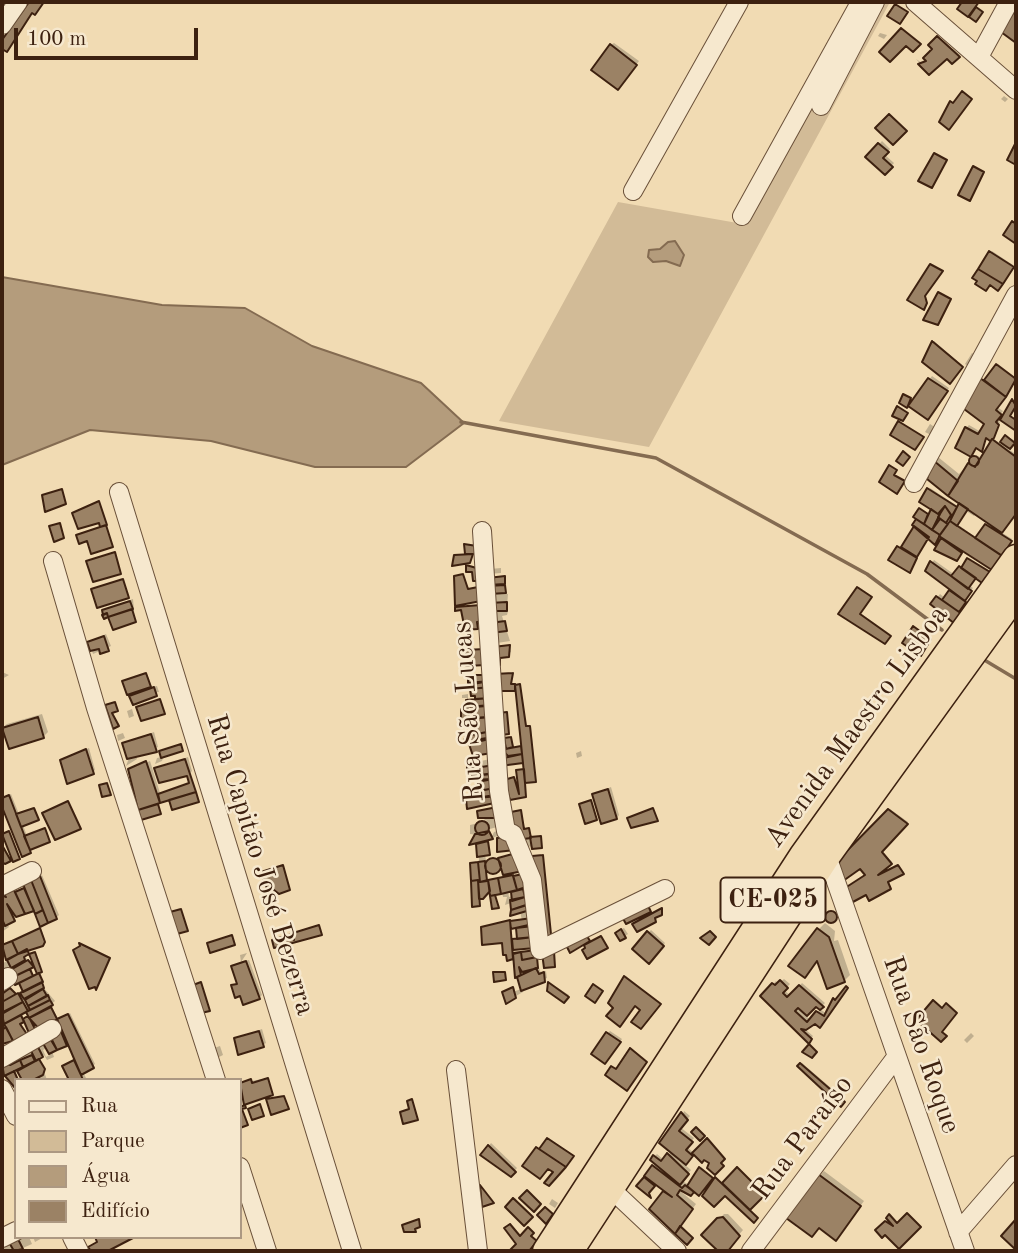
<!DOCTYPE html>
<html>
<head>
<meta charset="utf-8">
<style>
  body { margin:0 }
  #map { position:relative; width:1018px; height:1253px; overflow:hidden; background:#f1dbb3; font-family:"Old Standard TT",serif }
  canvas { display:block }
  .frame { position:absolute; inset:0; border:4px solid #3d2110; pointer-events:none }
  .legend { position:absolute; left:14px; top:1078px; width:228px; height:161px; box-sizing:border-box; background:#f6e8ce; border:2px solid #ac9882; margin:0; padding:9px 12px; list-style:none; font-size:21px; color:#3d2110 }
  .legend li { display:flex; align-items:center; gap:14px; height:35px }
  .legend b { width:35px; border:2px solid #ac9882 }
  .scale { position:absolute; left:14px; top:28px; width:184px; height:32px; box-sizing:border-box; border:4px solid #3d2110; border-top:0; padding-left:9px; font-size:21px; line-height:24px; white-space:nowrap; color:#3d2110; -webkit-text-stroke:5px #f6e8ce; paint-order:stroke }
</style>
</head>
<body>
<div id="map">
<canvas width="1018" height="1253"></canvas>
<div class="frame"></div>
<ul class="legend">
<li><b style="height:9px;background:#f6e8ce"></b>Rua</li>
<li><b style="height:19px;background:#d2bb97"></b>Parque</li>
<li><b style="height:19px;background:#b49c7c"></b>Água</li>
<li><b style="height:19px;background:#9b8265"></b>Edifício</li>
</ul>
<div class="scale">100 m</div>
</div>
<script>
const ctx = document.querySelector('canvas').getContext('2d');
ctx.lineJoin = 'round';
function fill(path, color) {
  ctx.fillStyle = color;
  ctx.fill(path, 'evenodd');
}
function poly(rows) {
  const path = new Path2D();
  for (const r of rows) {
    if (r.length === 3) {
      path.moveTo(r[0] + r[2], r[1]);
      path.arc(r[0], r[1], r[2], 0, 2 * Math.PI);
      continue;
    }
    path.moveTo(r[0], r[1]);
    for (let i = 2; i < r.length; i += 2) path.lineTo(r[i], r[i + 1]);
  }
  return path;
}
function trace(path, color, width, dash) {
  ctx.strokeStyle = color;
  ctx.lineWidth = width;
  ctx.lineCap = dash ? 'butt' : 'round';
  ctx.setLineDash(dash || []);
  ctx.stroke(path);
}
function drawText(font, color, halo, rows, align = 'center') {
  ctx.font = font + ' "Old Standard TT",serif';
  ctx.lineWidth = 5;
  ctx.setLineDash([]);
  ctx.textBaseline = 'middle';
  ctx.strokeStyle = halo;
  ctx.fillStyle = color;
  for (const [text, x, y, turn = 0] of rows) {
    ctx.save();
    ctx.translate(x, y);
    ctx.rotate((+turn || 0) * Math.PI / 180);
    ctx.textAlign = isNaN(turn) ? turn : align;
    if (halo) ctx.strokeText(text, 0, 0);
    ctx.fillText(text, 0, 0);
    ctx.restore();
  }
}
const green = poly([
  [866,2,890,2,649,447,499,421,618,202,743,224]
]);
const water = poly([
  [675,241,684,255,680,266,666,261,653,262,648,257,649,250,660,249,668,242,675,241],
  [2,277,162,305,245,308,312,346,421,383,464,423,406,467,315,467,211,441,90,430,2,465,2,277]
]);
const shadow = poly([
  [880,33,887,35,884,39,878,36],
  [939,37,960,55,952,62,947,56,929,73,916,59,925,65,934,49,930,45],
  [614,43,639,61,621,85,611,45],
  [1004,96,1008,99,1005,102,1001,99],
  [882,141,890,149,885,155,894,163,885,173,868,157],
  [992,251,1013,265,998,289,975,278],
  [934,341,962,365,950,381,925,362],
  [972,353,976,355,969,367,965,364],
  [998,364,1016,378,1016,381,997,407,1003,411,997,419,1000,422,996,433,987,437,982,450,966,428,969,425,981,432,986,424,963,406,981,379,987,379],
  [932,376,949,388,930,415,910,405],
  [930,424,936,428,931,435,925,432],
  [1007,436,1015,441,1008,449,1016,454,1016,513,1001,532,1012,539,1002,554,963,549,957,559,928,538,909,570,891,559,916,527,920,509,930,514,933,509,921,501,930,488,959,507,961,502,948,473,935,460,938,457,959,474,976,455,982,458,994,439,1001,444],
  [954,510,956,511,949,524,945,521],
  [966,511,974,516,976,513,989,522,977,538,957,524],
  [969,558,989,570,982,580,976,576,969,585,973,588,964,599,960,609,963,611,955,622,933,603,940,594,945,598,952,589,927,570,934,560,955,575],
  [501,568,501,573,489,574,490,569],
  [505,576,506,591,502,594,508,594,507,606,498,610,508,611,507,615,502,616,510,641,497,643,498,646,510,645,511,652,500,657,500,664,490,577],
  [859,587,872,596,860,613,890,634,885,642,840,613],
  [133,599,135,621,104,610,106,608],
  [106,634,111,646,93,654,89,642],
  [466,668,467,673,460,674,461,668],
  [2,672,9,675,2,679],
  [512,673,511,684,520,684,526,726,531,726,536,779,525,781,525,795,511,798,507,780,515,777,518,786,518,770,525,769,524,761,510,757,506,739,511,737,514,747,523,746,517,689,496,690,497,674],
  [147,674,152,687,157,686,159,692,131,696,137,690,125,681],
  [489,675,492,750,471,745,477,738,464,740,479,734,478,724,471,724,476,705,468,705,467,698,462,698,462,695,468,694,468,700,477,699,476,694,472,694,470,676],
  [132,709,134,716,129,718,127,711],
  [42,714,48,732,43,737,2,728,7,724],
  [154,732,158,747,136,755,137,759,126,766,129,758,124,743],
  [123,733,125,738,118,741,117,735],
  [182,744,182,750,164,755,162,761,155,764,157,758,162,757,162,751],
  [89,748,95,770,93,772,61,761],
  [581,751,582,756,577,758,576,753],
  [188,757,192,771,190,773,156,769],
  [480,758,481,761,490,759,498,796,477,799,478,778,473,778,471,767,467,767,471,759],
  [150,761,160,793,191,782,199,800,171,798,158,802,160,813,140,809,130,770],
  [611,787,619,815,617,818,594,794],
  [11,794,19,814,35,808,38,818,23,825,27,836,46,829,50,840,32,847,30,852,4,806,2,808,2,799],
  [497,807,501,826,486,830,491,838,494,832,503,829,499,850,498,836,488,839,490,853,485,855,486,860,517,854,522,869,486,872,488,880,524,874,532,893,512,899,512,903,530,908,526,912,531,912,534,947,513,948,513,956,518,952,536,950,538,965,541,973,546,971,547,978,524,988,523,992,507,1001,504,991,514,987,515,991,522,989,517,977,515,955,512,957,504,941,484,926,512,920,511,903,505,905,507,897,503,897,502,892,495,893,498,906,491,889,479,897,480,904,472,863,479,862,478,835,470,834,470,825,487,821,480,817,480,810],
  [518,887,513,896,509,897,508,890],
  [520,911,522,921,512,922,512,914],
  [518,926,519,937,512,942,511,927],
  [534,967,535,971,520,977,519,971],
  [890,809,908,822,881,850,892,862,873,877,899,865,904,872,888,881,891,887,870,899,867,875,860,866,838,862],
  [521,811,525,829,530,828,531,839,541,836,541,846,521,847,508,816],
  [42,875,59,915,56,918,35,908,25,910,7,923,9,927,2,932,2,896,16,887,18,892,26,888],
  [835,911,837,918,829,922,826,914],
  [825,923,835,931,834,941,838,940,850,975,844,981,819,959,811,970,819,929],
  [41,928,45,940,23,955,33,965,30,967,34,977,39,974,31,954,36,953,43,987,55,1001,50,1005,57,1017,41,1029,32,1021,38,1032,25,1019,20,1022,30,1038,9,1044,7,1040,2,1042,4,1037,2,1015,5,1013,2,1007,2,964,8,960,2,946],
  [20,981,25,992,20,996,9,987],
  [30,1009,31,1016,9,1021,20,1012],
  [624,928,628,934,620,939,619,930],
  [651,930,665,943,649,961,634,948],
  [247,953,241,962,249,960,262,995,259,998,233,966,241,962,240,955],
  [626,976,660,1003,641,1027,643,1010,635,1004,616,1008,610,1003],
  [784,979,790,984,784,990,791,996,802,983,825,1003,820,1008,816,1005,806,1016,811,1020,820,1009,827,1014,834,999,849,985,822,1024,815,1022,805,1029,813,1036,809,1041,762,996,776,981,778,984],
  [550,983,569,995,564,1001,549,990],
  [70,1013,95,1064,83,1072,87,1080,71,1080,65,1066,75,1059,68,1042,52,1051,54,1057,47,1060,44,1055,39,1057,47,1080,24,1080,38,1061,37,1058,14,1069,19,1080,9,1080,2,1066,8,1061,11,1065,17,1063,13,1056,20,1050,63,1029,59,1019],
  [47,1048,51,1054,46,1057,43,1050],
  [262,1029,266,1043,263,1045,236,1039],
  [610,1031,622,1039,607,1059,608,1033],
  [971,1033,974,1036,967,1043,964,1040],
  [220,1046,223,1055,217,1058,214,1048],
  [802,1063,845,1100,841,1105,800,1066],
  [268,1078,273,1093,245,1103,240,1083],
  [684,1111,690,1116,680,1127,694,1138,687,1147,694,1153,684,1164,691,1170,682,1181,688,1184,691,1182,701,1167,712,1176,699,1193,694,1190,690,1194,679,1190,696,1204,681,1225,692,1236,687,1243,651,1208,666,1190,655,1182,647,1192,639,1186,656,1163,655,1156,657,1154,664,1160,672,1151],
  [549,1138,573,1155,560,1175,548,1167,525,1166],
  [491,1143,517,1168,511,1175,483,1154],
  [739,1168,764,1193,749,1209,757,1216,754,1221,725,1193,704,1196,717,1178,724,1184],
  [824,1171,864,1201,840,1234,819,1226,820,1175],
  [515,1198,532,1215,524,1224,507,1207],
  [552,1199,558,1203,555,1208,549,1204],
  [724,1214,728,1214,743,1230,725,1251,721,1251,704,1235],
  [909,1214,920,1225,899,1246,885,1232,878,1230,891,1215,899,1224],
  [16,1237,29,1237,32,1244,16,1251,2,1251,2,1247],
  [33,1237,44,1237,35,1242]
]);
const stream = poly([
  [461,422,656,458,867,574,942,630],
  [986,661,1016,679]
]);
const building = poly([
  [29,2,44,2,35,15,32,13,7,52,2,49,2,40,29,2],
  [962,2,979,2,968,17,957,9,962,2],
  [895,4,908,12,900,24,887,16,895,4],
  [976,7,983,12,976,22,969,17,976,7],
  [1015,10,1016,11,1016,43,1001,32,1015,10],
  [901,28,921,44,913,52,906,46,890,62,879,52,901,28],
  [937,36,960,57,952,64,947,59,929,75,918,64,926,61,923,58,932,49,928,45,937,36],
  [610,44,637,65,618,90,591,70,610,44],
  [962,91,972,99,949,130,939,122,950,101,953,103,962,91],
  [889,114,907,131,893,145,875,128,889,114],
  [1016,142,1016,165,1007,160,1016,142],
  [878,143,889,152,883,158,893,167,885,175,865,157,878,143],
  [934,153,947,160,932,188,918,181,934,153],
  [973,166,984,172,970,201,958,195,973,166],
  [1012,221,1016,224,1016,244,1003,235,1012,221],
  [989,251,1014,267,1003,284,978,269,989,251],
  [930,264,943,271,925,296,927,303,924,310,907,300,930,264],
  [978,269,1003,284,998,291,990,285,986,291,975,284,977,281,972,278,978,269],
  [938,292,951,299,938,325,923,320,938,292],
  [932,341,963,367,950,384,922,362,932,341],
  [996,364,1016,379,1006,397,984,380,996,364],
  [928,378,948,391,928,420,908,406,928,378],
  [980,378,1006,397,996,410,1002,415,996,422,999,425,994,438,990,441,986,438,982,452,976,448,971,457,955,448,965,427,978,434,984,424,960,406,980,378],
  [903,394,911,398,907,408,899,403,903,394],
  [1012,399,1016,406,1010,416,1016,420,1016,431,1000,420,1012,399],
  [897,406,908,413,903,421,892,416,897,406],
  [898,421,924,437,915,450,890,435,898,421],
  [1005,435,1015,443,1010,449,1000,442,1005,435],
  [992,439,1016,457,1016,514,1002,533,948,496,968,463,975,467,992,439],
  [903,451,910,457,903,466,896,461,903,451],
  [974,461,5],
  [933,460,958,481,948,496,927,479,933,460],
  [889,465,897,470,894,475,905,481,897,494,879,482,889,465],
  [927,488,957,507,952,516,945,506,938,514,919,502,927,488],
  [62,489,66,504,45,512,42,495,62,489],
  [99,501,107,525,100,527,99,523,78,529,72,513,99,501],
  [959,503,968,509,957,526,950,521,959,503],
  [945,506,951,515,946,523,938,517,945,506],
  [919,508,928,514,924,524,913,517,919,508],
  [931,509,938,514,941,512,932,530,924,524,931,509],
  [916,519,940,535,935,545,912,525,916,519],
  [940,519,948,524,940,535,932,530,940,519],
  [950,521,1004,557,995,572,939,536,950,521],
  [60,523,64,538,54,542,49,526,60,523],
  [985,524,1012,541,1002,556,975,538,985,524],
  [106,525,113,547,91,554,87,541,79,544,76,535,106,525],
  [914,526,929,537,917,557,901,547,914,526],
  [941,538,962,553,957,561,934,550,941,538],
  [464,544,477,546,477,554,465,554,464,544],
  [897,546,917,558,910,573,888,560,897,546],
  [115,552,121,574,93,582,86,561,115,552],
  [473,554,470,563,452,566,454,555,473,554],
  [967,558,990,572,982,583,961,568,967,558],
  [930,561,972,591,965,601,925,571,930,561],
  [466,565,480,569,480,581,473,581,472,572,466,572,466,565],
  [959,566,976,578,968,589,951,576,959,566],
  [463,574,468,589,478,587,481,601,455,606,454,576,463,574],
  [505,576,505,584,488,585,488,578,505,576],
  [123,579,129,598,97,608,91,589,123,579],
  [505,585,506,593,489,594,488,586,505,585],
  [857,587,872,597,860,614,891,636,885,644,838,614,857,587],
  [949,590,966,602,959,612,942,600,949,590],
  [936,596,962,614,955,624,930,604,936,596],
  [130,601,133,609,108,617,107,613,103,615,102,610,130,601],
  [507,602,507,611,489,611,489,603,507,602],
  [481,605,483,621,477,622,478,629,465,630,461,610,455,611,455,607,481,605],
  [132,609,136,622,113,630,108,617,104,619,102,615,107,613,108,617,132,609],
  [505,621,507,631,490,633,490,623,505,621],
  [913,626,931,639,921,656,902,643,913,626],
  [104,636,109,651,100,654,99,649,90,651,87,642,104,636],
  [510,645,509,657,500,658,500,665,492,667,493,647,510,645],
  [485,649,486,665,466,666,465,650,485,649],
  [146,673,151,687,127,695,122,681,146,673],
  [513,673,511,684,515,684,515,691,495,691,494,674,513,673],
  [468,675,489,675,489,681,468,683,468,675],
  [489,681,490,687,470,689,468,685,489,681],
  [520,684,526,726,530,726,536,782,525,783,515,685,520,684],
  [154,687,157,696,133,705,129,696,154,687],
  [490,687,490,698,475,699,475,696,471,696,470,689,490,687],
  [490,698,491,705,466,707,466,700,490,698],
  [160,699,165,714,141,721,136,707,160,699],
  [115,702,118,711,112,713,119,726,113,729,105,705,115,702],
  [487,706,488,717,472,718,473,707,487,706],
  [461,709,468,709,469,719,461,720,461,709],
  [507,712,509,734,501,735,498,713,507,712],
  [38,717,44,738,9,749,2,728,38,717],
  [491,717,492,731,477,734,476,726,468,726,468,719,491,717],
  [492,731,493,737,463,742,466,736,492,731],
  [151,734,157,752,127,759,122,743,151,734],
  [511,737,513,747,506,749,504,738,511,737],
  [489,739,492,753,473,756,469,744,489,739],
  [181,744,183,751,161,758,159,751,181,744],
  [521,746,522,754,508,756,505,753,505,749,521,746],
  [86,749,94,774,67,784,60,760,86,749],
  [522,754,523,763,500,766,499,759,522,754],
  [185,759,196,792,160,803,158,794,189,783,187,776,159,783,154,768,185,759],
  [478,759,479,767,467,769,467,761,478,759],
  [146,761,160,803,138,810,128,769,146,761],
  [494,765,495,773,471,776,469,769,494,765],
  [524,769,526,797,510,800,504,780,514,777,519,794,516,770,524,769],
  [492,774,493,779,472,780,471,776,492,774],
  [493,779,495,788,473,792,477,782,493,779],
  [107,783,111,795,102,797,99,785,107,783],
  [494,788,495,795,476,798,475,792,494,788],
  [608,789,617,819,601,824,592,794,608,789],
  [196,792,199,802,172,810,169,800,196,792],
  [9,795,31,853,22,857,2,807,2,798,9,795],
  [498,796,499,802,467,809,466,799,498,796],
  [591,800,597,820,585,824,579,804,591,800],
  [68,801,81,829,55,840,42,813,68,801],
  [158,804,161,814,141,820,138,810,158,804],
  [497,807,499,818,478,818,477,811,497,807],
  [34,808,39,820,21,827,16,814,34,808],
  [653,808,658,821,631,828,627,818,653,808],
  [888,809,908,824,882,852,892,864,878,875,898,865,904,874,888,882,891,889,869,901,866,895,851,903,845,888,865,875,860,869,843,881,836,862,888,809],
  [521,810,524,829,529,828,531,838,516,840,511,812,521,810],
  [482,828,7],
  [45,828,50,842,30,850,24,836,45,828],
  [9,831,20,859,13,862,2,834,9,831],
  [489,831,493,839,469,845,475,834,489,831],
  [541,836,542,848,532,849,530,837,541,836],
  [504,837,515,850,497,852,497,838,504,837],
  [488,841,490,855,477,857,476,844,488,841],
  [2,845,11,861,5,864,2,862,2,845],
  [516,853,523,871,503,875,498,858,516,853],
  [543,855,552,944,542,949,532,856,543,855],
  [493,866,8],
  [485,861,487,881,480,882,478,862,485,861],
  [478,862,480,882,488,880,490,891,483,899,479,899,478,880,471,881,470,863,478,862],
  [283,865,290,890,279,894,274,890,268,892,261,872,283,865],
  [523,874,529,886,517,890,513,876,523,874],
  [513,875,517,890,501,894,498,878,513,875],
  [40,876,57,919,48,923,31,880,40,876],
  [498,878,501,894,490,896,488,880,498,878],
  [31,880,43,910,35,914,23,884,31,880],
  [478,880,480,906,472,907,471,881,478,880],
  [530,887,527,905,511,910,510,900,525,897,523,889,530,887],
  [13,888,25,914,16,917,7,904,15,921,5,926,2,919,2,895,6,897,3,893,13,888],
  [24,888,34,911,25,914,15,892,24,888],
  [523,889,525,897,512,901,511,892,523,889],
  [495,895,499,908,492,909,490,896,495,895],
  [646,901,651,912,626,924,620,913,646,901],
  [529,904,530,910,510,916,511,910,529,904],
  [662,908,662,915,655,918,656,922,637,932,632,924,662,908],
  [181,909,188,931,177,934,170,912,181,909],
  [43,910,48,923,40,927,35,914,43,910],
  [831,917,6],
  [532,918,533,924,511,929,510,921,532,918],
  [510,920,513,959,507,961,506,955,503,955,502,943,482,945,481,927,510,920],
  [319,925,322,935,274,948,272,940,292,934,294,940,293,933,319,925],
  [533,926,534,937,517,939,516,928,533,926],
  [40,928,45,942,43,946,18,954,12,941,40,928],
  [817,928,829,937,845,982,827,989,817,961,805,978,788,966,817,928],
  [621,929,626,938,620,941,615,933,621,929],
  [584,931,590,941,570,953,564,941,584,931],
  [647,931,664,946,649,964,632,949,647,931],
  [710,931,716,937,709,945,700,938,710,931],
  [232,935,235,945,210,953,207,943,232,935],
  [601,936,608,948,587,959,582,950,585,948,584,945,601,936],
  [534,937,535,948,513,950,512,939,534,937],
  [12,941,18,954,6,960,2,945,12,941],
  [79,943,110,958,96,990,95,987,89,989,73,950,80,946,79,943],
  [27,949,29,954,24,957,25,960,11,968,7,960,27,949],
  [536,950,537,957,522,960,521,952,513,953,536,950],
  [554,951,555,967,544,968,542,953,554,951],
  [35,952,42,972,37,974,29,954,35,952],
  [521,952,522,960,537,957,538,968,522,972,519,967,521,975,515,978,513,954,521,952],
  [28,960,34,967,11,978,7,972,28,960],
  [246,961,260,999,243,1005,240,996,235,998,231,985,237,984,231,966,246,961],
  [536,968,539,974,544,972,545,982,521,991,517,977,536,968],
  [30,969,33,976,15,985,11,978,30,969],
  [493,972,505,972,506,980,494,982,493,972],
  [39,973,43,982,23,992,19,983,39,973],
  [624,976,661,1004,641,1029,631,1022,640,1010,635,1006,620,1027,606,1016,613,1008,608,1003,624,976],
  [780,980,788,988,783,993,787,997,799,985,824,1007,820,1010,816,1007,807,1016,798,1008,795,1011,807,1022,816,1011,824,1016,833,998,835,1000,846,986,848,988,820,1028,815,1024,806,1030,801,1029,812,1039,809,1044,760,996,772,983,775,985,780,980],
  [42,982,44,988,24,999,20,993,42,982],
  [201,982,210,1011,201,1013,193,985,201,982],
  [548,982,569,997,564,1003,547,991,548,982],
  [593,984,603,991,595,1003,585,996,593,984],
  [513,987,516,998,506,1004,502,992,513,987],
  [10,988,16,994,2,1002,2,994,10,988],
  [43,989,47,996,28,1006,25,1000,43,989],
  [18,993,23,1002,3,1012,2,1002,18,993],
  [48,995,50,1000,30,1010,28,1006,48,995],
  [50,1000,53,1005,29,1018,26,1012,50,1000],
  [933,1000,942,1008,946,1003,957,1013,942,1032,947,1036,941,1042,916,1020,933,1000],
  [23,1002,28,1011,4,1024,2,1014,23,1002],
  [51,1007,57,1019,41,1031,29,1018,51,1007],
  [68,1014,94,1068,81,1075,57,1019,68,1014],
  [21,1015,24,1022,20,1024,31,1040,17,1048,4,1024,21,1015],
  [26,1017,29,1017,38,1035,31,1038,23,1019,26,1017],
  [6,1027,13,1041,2,1044,2,1030,6,1027],
  [60,1029,67,1046,57,1050,49,1034,60,1029],
  [259,1031,264,1047,238,1055,234,1038,259,1031],
  [606,1032,621,1042,605,1064,591,1054,606,1032],
  [48,1035,57,1050,49,1054,40,1038,48,1035],
  [35,1041,43,1057,36,1061,28,1045,35,1041],
  [809,1044,817,1052,812,1058,802,1052,809,1044],
  [630,1048,647,1062,627,1091,605,1075,611,1066,616,1069,630,1048],
  [32,1055,35,1061,23,1067,20,1060,32,1055],
  [39,1059,45,1069,43,1075,33,1080,22,1080,17,1071,39,1059],
  [20,1060,23,1067,4,1076,2,1063,10,1065,20,1060],
  [74,1060,81,1075,83,1080,69,1080,62,1066,74,1060],
  [800,1063,845,1102,841,1107,797,1066,800,1063],
  [14,1071,18,1080,15,1088,5,1076,14,1071],
  [268,1078,273,1095,244,1105,240,1083,251,1079,252,1083,268,1078],
  [284,1096,289,1109,271,1115,266,1099,284,1096],
  [412,1099,418,1120,403,1124,400,1112,409,1109,407,1101,412,1099],
  [260,1104,264,1116,252,1120,248,1109,260,1104],
  [245,1105,246,1108,242,1109,248,1125,240,1128,240,1107,245,1105],
  [681,1112,688,1120,679,1131,693,1142,686,1150,693,1156,686,1165,659,1143,681,1112],
  [696,1127,705,1136,700,1141,691,1132,696,1127],
  [547,1138,574,1156,566,1167,539,1149,547,1138],
  [707,1138,725,1159,721,1163,724,1166,715,1175,707,1168,709,1163,704,1160,702,1163,692,1153,707,1138],
  [488,1145,516,1172,511,1177,480,1155,488,1145],
  [536,1147,566,1167,549,1186,544,1183,553,1172,548,1169,540,1179,522,1166,536,1147],
  [667,1153,689,1174,680,1185,650,1160,653,1155,661,1161,667,1153],
  [652,1165,682,1188,685,1185,694,1192,691,1196,680,1190,677,1195,693,1209,675,1234,649,1209,663,1191,672,1197,644,1176,652,1165],
  [699,1167,713,1178,699,1196,687,1186,699,1167],
  [737,1167,765,1195,750,1210,722,1183,737,1167],
  [818,1174,861,1206,836,1241,819,1228,812,1237,786,1218,818,1174],
  [644,1177,655,1186,649,1193,651,1198,636,1186,644,1177],
  [715,1177,758,1218,754,1223,725,1196,714,1207,702,1196,715,1177],
  [480,1185,494,1203,482,1207,480,1185],
  [527,1190,541,1204,534,1212,519,1198,527,1190],
  [513,1198,533,1217,524,1226,505,1207,513,1198],
  [545,1207,553,1214,546,1224,537,1215,545,1207],
  [907,1213,921,1227,899,1249,885,1235,882,1238,875,1230,885,1221,893,1226,886,1218,889,1214,897,1223,907,1213],
  [723,1217,740,1236,728,1251,718,1251,701,1235,717,1218,723,1217],
  [419,1219,420,1227,415,1229,416,1232,404,1232,402,1225,419,1219],
  [1016,1219,1016,1250,1001,1236,1016,1219],
  [510,1224,520,1236,528,1227,534,1233,531,1236,537,1241,529,1251,509,1251,516,1244,504,1228,510,1224],
  [680,1226,693,1238,687,1245,675,1234,680,1226],
  [17,1237,23,1249,14,1251,7,1239,17,1237],
  [95,1237,133,1237,133,1238,108,1251,91,1251,88,1247,97,1242,95,1237]
]);
const minor = poly([
  [915,2,1016,90],
  [2,25,18,2],
  [979,57,1009,2],
  [821,106,875,2],
  [633,191,739,2],
  [742,216,857,8],
  [914,483,1016,295],
  [119,492,352,1251],
  [482,531,499,791,506,831,513,834,532,880,540,950,665,889],
  [53,561,96,708,216,1080],
  [827,856,965,1251],
  [2,886,32,871],
  [2,981,8,977],
  [2,1058,52,1029],
  [456,1070,478,1251],
  [2,1089,16,1116],
  [240,1167,267,1251],
  [610,1188,677,1251],
  [958,1232,1016,1165],
  [72,1237,79,1251],
  [2,1238,16,1231],
  [751,1251,897,1056]
]);
const highway = poly([
  [546,1251,803,855,1016,558],
  [570,1251,827,856,1016,594]
]);
const shields = [
  [773,900,105]
];
const shieldNames = [
  ["CE-025",773,900]
];
const streetNames = [
  ["Rua São Lucas",469,712,-94],
  ["Avenida Maestro Lisboa",857,727,-54],
  ["Rua Capitão José Bezerra",260,865,73],
  ["Rua São Roque",921,1045,71],
  ["Rua Paraíso",803,1138,-53]
];
fill(green, '#d2bb97');
fill(water, '#b49c7c');
trace(water, '#846b51', 2);
fill(shadow, '#0003');
trace(stream, '#846b51', 3.5);
fill(building, '#9b8265');
trace(building, '#3d2110', 2);
trace(minor, '#6a5039', 20);
trace(highway, '#3d2110', 29);
trace(minor, '#f6e8ce', 18);
trace(highway, '#f1dbb3', 26);
for (const [x, y, w] of shields) {
  const box = new Path2D();
  box.roundRect(x - w / 2, y - 22.5, w, 45, 5);
  ctx.fillStyle = '#f6e8ce';
  ctx.fill(box);
  trace(box, '#3d2110', 2);
}
drawText('bold 26px', '#3d2110', null, shieldNames);
drawText('28px', '#3d2110', '#f6e8ce', streetNames);
</script>
</body>
</html>
